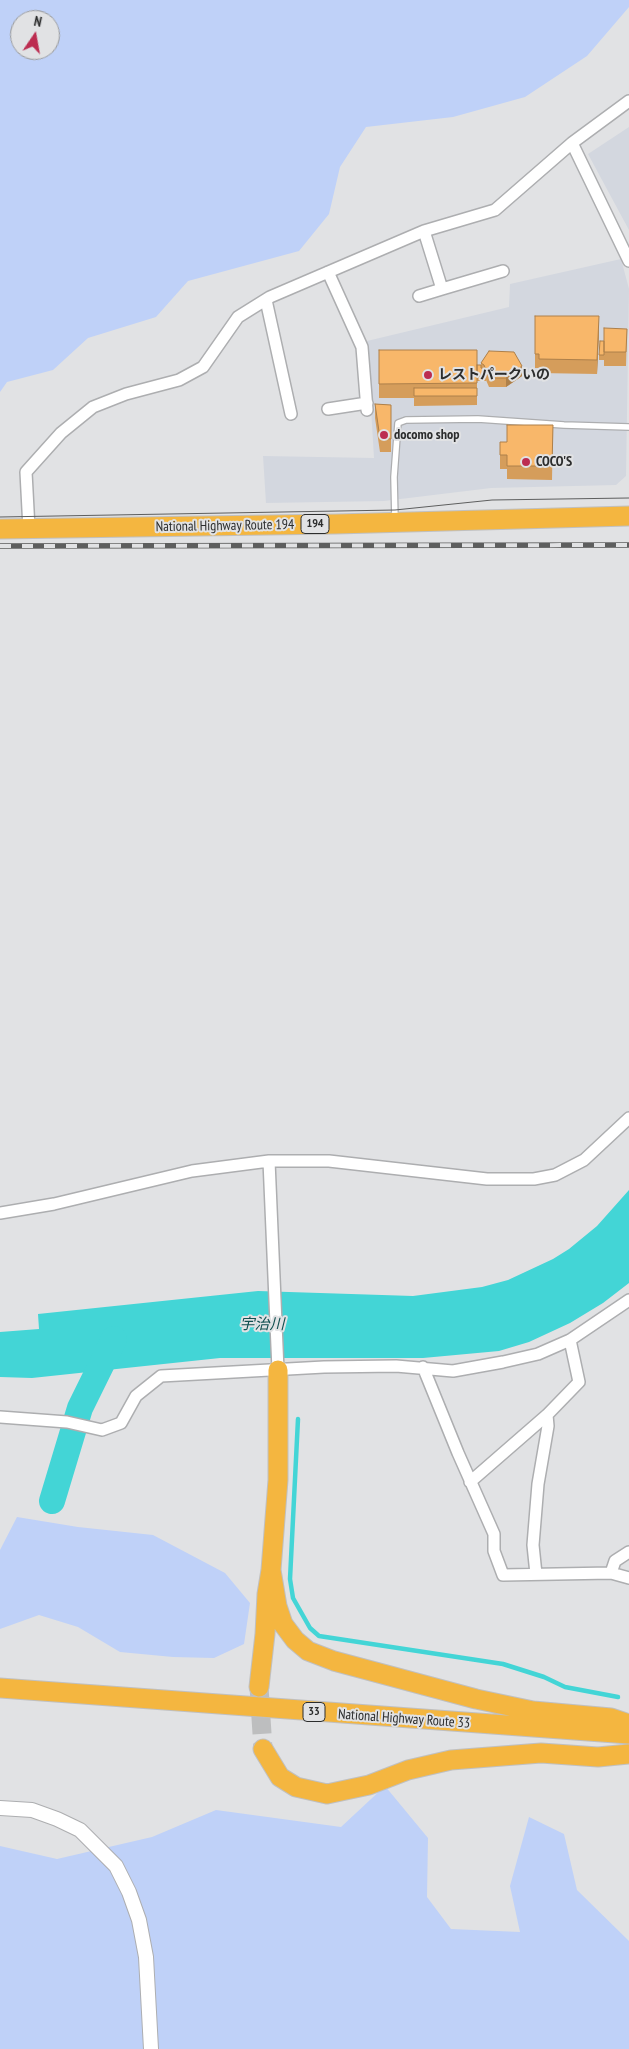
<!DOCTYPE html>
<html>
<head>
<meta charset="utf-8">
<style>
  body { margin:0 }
  #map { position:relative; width:629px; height:2049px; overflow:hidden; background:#e1e2e4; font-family:"PT Sans Narrow",sans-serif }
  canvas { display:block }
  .north { position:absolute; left:10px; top:10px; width:50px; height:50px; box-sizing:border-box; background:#e1e2e4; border:1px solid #999a9b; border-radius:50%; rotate:12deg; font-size:14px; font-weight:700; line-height:20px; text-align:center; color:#2c2d2d }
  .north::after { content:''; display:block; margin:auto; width:18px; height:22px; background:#bc2c50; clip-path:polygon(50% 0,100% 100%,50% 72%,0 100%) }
</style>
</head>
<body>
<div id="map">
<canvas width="629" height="2049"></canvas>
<div class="north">N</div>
</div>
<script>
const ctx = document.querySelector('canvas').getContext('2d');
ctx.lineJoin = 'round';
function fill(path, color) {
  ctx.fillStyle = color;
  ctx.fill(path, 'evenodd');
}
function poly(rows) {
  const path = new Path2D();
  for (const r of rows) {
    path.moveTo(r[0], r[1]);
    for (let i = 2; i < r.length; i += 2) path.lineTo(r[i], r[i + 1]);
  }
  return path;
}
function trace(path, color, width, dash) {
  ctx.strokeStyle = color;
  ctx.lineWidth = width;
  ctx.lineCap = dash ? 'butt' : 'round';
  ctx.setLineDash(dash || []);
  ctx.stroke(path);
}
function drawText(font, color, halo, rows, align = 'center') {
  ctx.font = font + ' "PT Sans Narrow","Noto Sans JP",sans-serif';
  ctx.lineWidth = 4;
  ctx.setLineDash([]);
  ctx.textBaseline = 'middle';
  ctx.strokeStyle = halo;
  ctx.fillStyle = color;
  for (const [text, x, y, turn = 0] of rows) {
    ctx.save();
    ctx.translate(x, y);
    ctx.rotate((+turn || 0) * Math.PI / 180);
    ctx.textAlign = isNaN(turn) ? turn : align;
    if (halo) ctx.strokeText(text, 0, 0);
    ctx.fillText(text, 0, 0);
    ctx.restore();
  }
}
const built = poly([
  [629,127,629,230,588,154],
  [621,259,629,289,626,476,616,485,491,488,384,501,266,503,263,456,374,458,367,341,509,307,510,284]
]);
const green = poly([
  [0,0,629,0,629,7,587,56,525,97,453,117,366,127,340,167,329,214,299,251,188,281,156,317,88,338,53,370,7,382,0,392],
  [20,20,50,20,50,50,20,50],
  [17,1517,78,1527,153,1535,225,1573,250,1603,244,1644,214,1658,173,1657,120,1652,78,1627,39,1615,0,1629,0,1550],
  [385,1786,428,1838,427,1897,451,1929,520,1932,510,1886,529,1817,564,1834,577,1890,629,1941,629,2049,0,2049,0,1846,57,1859,152,1837,216,1810,341,1827]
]);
const water = poly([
  [629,1190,629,1283,603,1303,570,1323,529,1342,499,1351,423,1358,220,1358,32,1378,0,1377,0,1332,39,1329,38,1314,258,1291,413,1296,482,1287,508,1280,553,1259,569,1249,597,1226]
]);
const stream = poly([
  [298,1419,290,1579,293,1598,310,1628,319,1636,503,1664,544,1677,565,1687,618,1697]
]);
const river = poly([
  [52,1501,80,1408,114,1339]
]);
const trunkTunnel = poly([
  [259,1687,263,1749]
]);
const service = poly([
  [395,520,394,477,398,423,406,420,478,419,564,425,629,427]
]);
const minor = poly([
  [572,143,629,261],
  [424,231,442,289,503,271],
  [328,272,362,347,367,410],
  [419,296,442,289],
  [266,300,291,414],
  [328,409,367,403],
  [29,529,26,472,61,433,93,407,126,394,179,380,203,367,238,317,270,297,424,231,495,210,572,143,629,101],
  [269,1161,278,1370],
  [0,1213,54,1204,192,1171,269,1161,329,1161,487,1179,534,1179,555,1175,584,1160,629,1118],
  [423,1367,458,1453,494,1534,494,1551,503,1575,611,1573,629,1578],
  [0,1417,67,1422,102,1430,121,1423,136,1396,161,1376,324,1367,396,1366,453,1371,503,1362,538,1354,570,1340,629,1300],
  [470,1482,547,1415,579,1382,570,1340],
  [611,1573,615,1561,629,1552],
  [536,1574,533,1545,538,1484,548,1426,547,1415]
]);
const tertiary = poly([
  [0,1808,32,1810,57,1819,80,1830,116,1866,129,1892,139,1920,146,1957,151,2049]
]);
const trunk = poly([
  [0,529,336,524,629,516],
  [271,1570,277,1606,283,1624,295,1640,308,1651,334,1661,476,1699,533,1711,611,1718,629,1724],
  [259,1687,265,1634,267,1594,271,1570,278,1480,278,1370],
  [0,1688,629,1734],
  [263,1749,280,1777,296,1787,327,1794,369,1785,408,1770,451,1760,541,1753,598,1757,629,1754]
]);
const tram = poly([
  [0,517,395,510,492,500,629,498]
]);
const rail = poly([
  [0,546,629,545]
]);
const wall = poly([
  [535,316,599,330,597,374,539,373,539,368,535,368],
  [627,329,626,366,604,366,604,360,599,360,599,355,604,341],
  [379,350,477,368,481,365,481,363,522,376,506,387,489,387,486,380,486,381,477,381,477,405,414,406,414,398,379,398],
  [375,404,391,405,391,452,380,452,375,418],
  [553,425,552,480,507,479,507,469,500,469,500,442,507,442]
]);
const shadedWall = poly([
  [599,316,599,330,597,374,597,360],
  [522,366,522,376,506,387,506,378]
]);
const building = poly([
  [535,316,599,316,597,360,539,359,539,354,535,354,535,316],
  [604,328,627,329,626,352,604,352,604,328],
  [600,341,604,341,604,355,599,355,600,341],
  [379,350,477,350,477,383,379,384,379,350],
  [489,351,514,352,522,366,506,378,489,378,484,365,481,363,489,351],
  [477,365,481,365,481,368,484,369,486,376,477,376,477,365],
  [414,388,477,388,477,396,414,396,414,388],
  [375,404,391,405,391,439,380,438,375,404],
  [507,425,553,425,552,466,507,466,507,455,500,455,500,442,507,442,507,425]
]);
const markers = [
  [428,375,5,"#bc2c50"],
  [384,435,5,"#bc2c50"],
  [526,462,5,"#bc2c50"]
];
const shields = [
  [315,524,28],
  [314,1712,22]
];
const shieldNames = [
  ["194",315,524],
  ["33",314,1712]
];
const poiNames = [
  ["レストパークいの",438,375],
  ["docomo shop",394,435],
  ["COCO'S",536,462]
];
const streetNames = [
  ["National Highway Route 194",225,526,-1],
  ["National Highway Route 33",404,1719,4]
];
const waterNames = [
  ["宇治川",262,1325]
];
fill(built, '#d3d7df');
fill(green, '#bfd1f8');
fill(water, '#43d5d6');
trace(stream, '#43d5d6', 4.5);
trace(river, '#43d5d6', 26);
trace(trunkTunnel, '#bdbebf', 19, [19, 9]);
trace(service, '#adaeb0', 8);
trace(minor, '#adaeb0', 14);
trace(tertiary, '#adaeb0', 16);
trace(trunk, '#c0c0c0', 21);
trace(service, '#fff', 5.5);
trace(minor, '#fff', 11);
trace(tertiary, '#fff', 14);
trace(trunk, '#f4b640', 19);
trace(tram, '#5d5e5e', 1);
trace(rail, '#5d5e5e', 5.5);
trace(rail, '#e1e2e4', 4, [11]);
fill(wall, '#d59d5b');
fill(shadedWall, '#ae804a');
fill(building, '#f8b76a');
trace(building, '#ae804a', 1);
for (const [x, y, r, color] of markers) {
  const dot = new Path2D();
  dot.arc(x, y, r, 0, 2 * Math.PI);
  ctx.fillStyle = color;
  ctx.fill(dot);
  trace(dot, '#e1e2e4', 2);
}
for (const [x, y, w] of shields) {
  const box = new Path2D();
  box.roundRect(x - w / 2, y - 9.5, w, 19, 4);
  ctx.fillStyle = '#e1e2e4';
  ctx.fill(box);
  trace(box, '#2c2d2d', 1);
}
drawText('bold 12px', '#2c2d2d', null, shieldNames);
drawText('bold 14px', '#2c2d2d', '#e1e2e4', poiNames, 'left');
drawText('14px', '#2c2d2d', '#e1e2e4', streetNames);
drawText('italic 15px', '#114f50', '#e1e2e4', waterNames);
</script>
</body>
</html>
